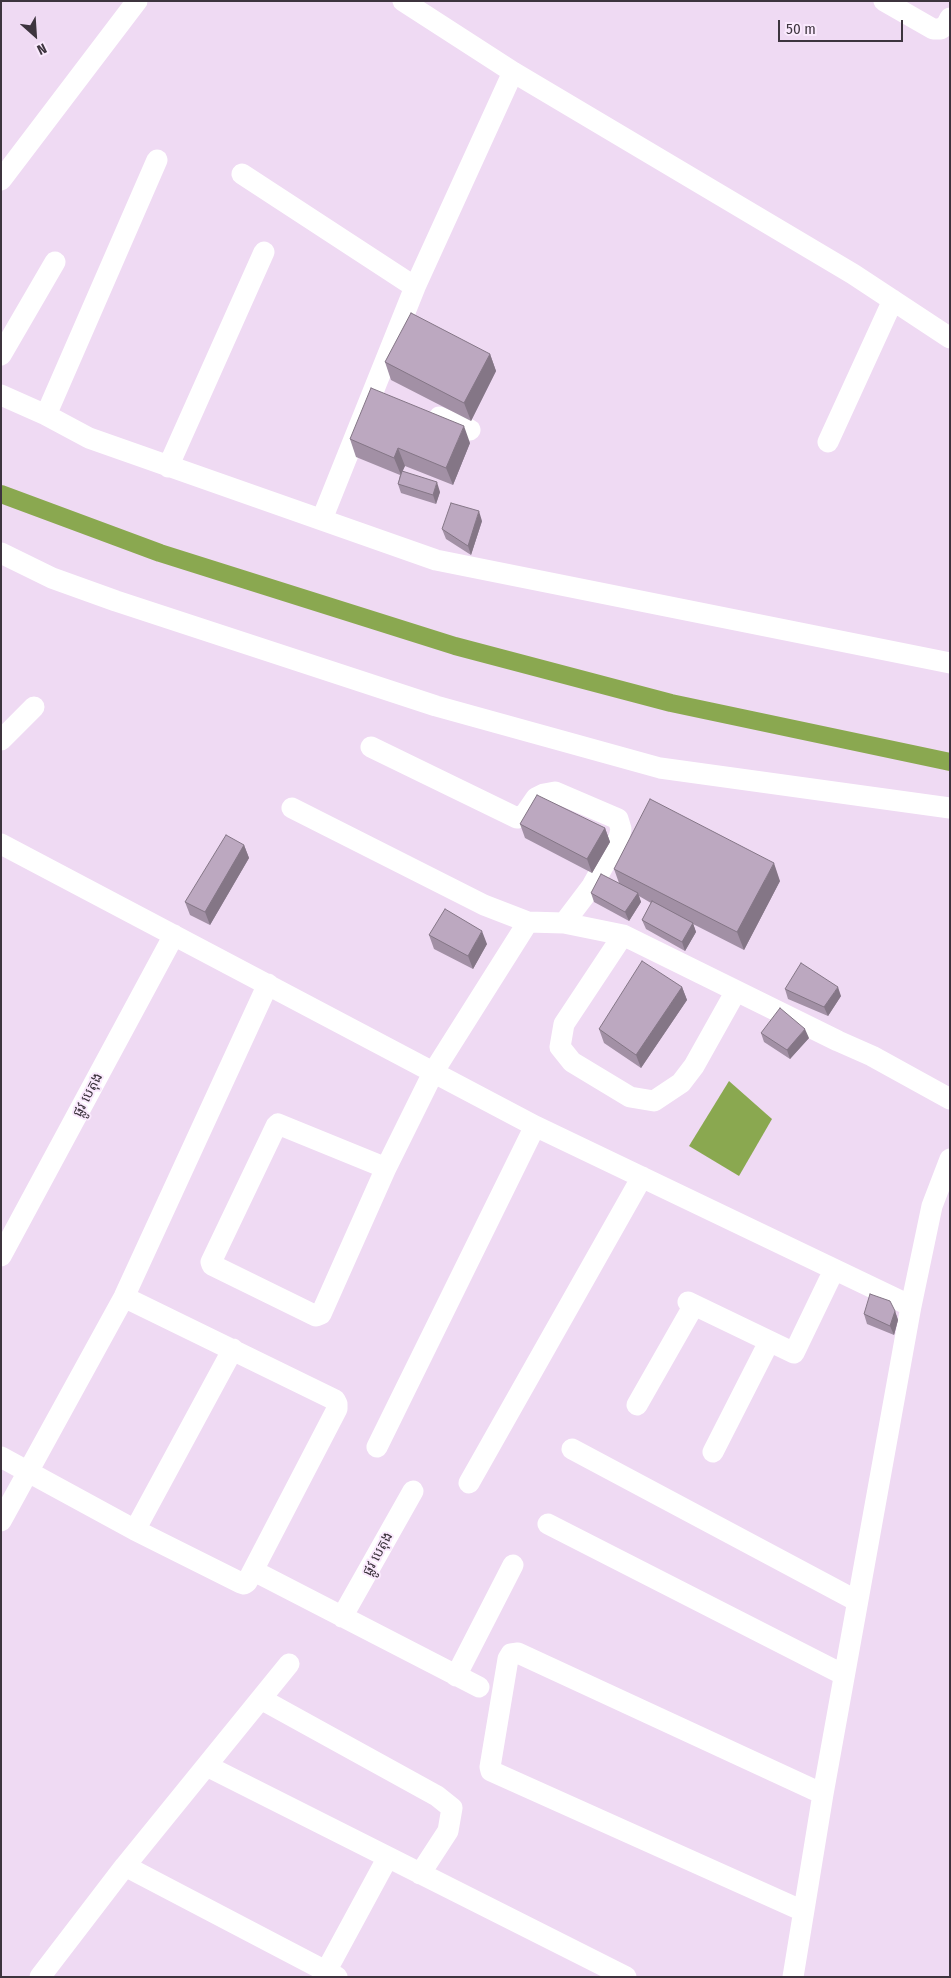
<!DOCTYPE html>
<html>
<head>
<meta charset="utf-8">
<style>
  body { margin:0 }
  #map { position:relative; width:951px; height:1978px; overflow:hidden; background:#efdaf3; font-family:"Fira Sans Condensed",sans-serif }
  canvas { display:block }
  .frame { position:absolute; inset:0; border:2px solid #3d343e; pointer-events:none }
  .north { position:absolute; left:10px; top:10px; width:50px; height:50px; -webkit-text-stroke:4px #fae9fd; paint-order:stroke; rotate:154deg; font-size:14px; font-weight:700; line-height:20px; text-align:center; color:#3d343e }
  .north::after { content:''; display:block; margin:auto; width:18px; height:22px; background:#3d343e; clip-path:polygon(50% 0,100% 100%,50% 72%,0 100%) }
  .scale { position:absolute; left:778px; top:20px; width:125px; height:22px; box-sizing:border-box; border:2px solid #3d343e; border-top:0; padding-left:6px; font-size:15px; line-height:18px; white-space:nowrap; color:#3d343e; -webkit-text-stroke:4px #fae9fd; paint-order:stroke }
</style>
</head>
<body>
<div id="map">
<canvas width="951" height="1978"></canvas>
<div class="frame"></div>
<div class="north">N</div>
<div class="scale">50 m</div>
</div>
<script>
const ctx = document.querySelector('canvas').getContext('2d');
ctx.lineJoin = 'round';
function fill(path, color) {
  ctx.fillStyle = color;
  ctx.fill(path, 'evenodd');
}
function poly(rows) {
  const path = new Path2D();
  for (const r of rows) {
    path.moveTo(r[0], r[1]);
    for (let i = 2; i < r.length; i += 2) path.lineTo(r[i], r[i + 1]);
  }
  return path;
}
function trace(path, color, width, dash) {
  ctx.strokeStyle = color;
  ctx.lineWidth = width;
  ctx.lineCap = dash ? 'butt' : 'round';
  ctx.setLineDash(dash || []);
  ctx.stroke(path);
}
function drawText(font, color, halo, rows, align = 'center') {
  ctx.font = font + ' "Fira Sans Condensed","Noto Sans Khmer",sans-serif';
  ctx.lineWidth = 4;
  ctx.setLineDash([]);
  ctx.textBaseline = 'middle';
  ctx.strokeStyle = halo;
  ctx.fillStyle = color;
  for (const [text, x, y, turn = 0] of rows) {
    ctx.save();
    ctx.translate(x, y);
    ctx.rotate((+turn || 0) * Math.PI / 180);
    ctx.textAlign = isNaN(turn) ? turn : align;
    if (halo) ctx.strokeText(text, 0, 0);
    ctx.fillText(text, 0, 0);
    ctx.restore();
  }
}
const water = poly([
  [729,1081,772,1119,739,1176,689,1146]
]);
const canal = poly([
  [1,494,160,553,455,646,671,703,950,762]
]);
const minor = poly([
  [403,1,513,72,853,274,950,338],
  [884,1,933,29,941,29,947,24,950,18],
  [242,174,415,287],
  [1,180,137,1],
  [1,355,55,262],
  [1,395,46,415,89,438,436,560,950,663],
  [46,415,157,160],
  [439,417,470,430],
  [828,442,893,300],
  [168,467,264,252],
  [322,519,415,287,513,72],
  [1,553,52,578,116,601,436,706,660,768,950,808],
  [1,740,34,707],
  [371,747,517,818,525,814,536,798,544,794,555,792,618,819,621,829,619,838,592,886,564,923],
  [292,808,484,905,528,922,564,923,623,935,838,1041,872,1056,950,1099],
  [1,844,535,1126,911,1306],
  [623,935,564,1024,560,1047,572,1062,630,1097,654,1101,681,1083,694,1066,736,991],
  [386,1168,278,1124,276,1126,211,1262,212,1265,316,1316,321,1314,386,1168,434,1071,528,922],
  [1,1256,174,935],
  [688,1302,794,1353,834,1270],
  [637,1405,694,1305],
  [377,1447,535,1126],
  [572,1449,857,1601],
  [713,1452,769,1342],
  [1,1457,135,1530,241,1583,244,1584,247,1582,337,1409,337,1404,335,1400,124,1297],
  [469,1483,642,1177],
  [1,1521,124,1297,268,984],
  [548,1524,844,1675],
  [135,1530,233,1349],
  [254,1571,479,1687],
  [342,1617,413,1491],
  [456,1676,513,1565],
  [261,1699,437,1796,452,1808,448,1831,420,1874],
  [207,1766,626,1977],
  [125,1866,337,1977],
  [803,1911,491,1771,490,1767,508,1659,511,1654,518,1653,823,1794],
  [40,1977,125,1866,289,1664],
  [323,1977,388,1857],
  [793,1977,823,1794,911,1306,932,1206,950,1159]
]);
const wall = poly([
  [490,354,496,371,471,421,391,380,385,362],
  [350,439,470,443,453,485,405,466,402,471,440,492,436,504,401,493,398,484,400,475,356,457],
  [482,521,471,555,446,539,442,529],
  [520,824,605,828,610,842,592,873,525,838],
  [244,845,249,858,210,925,190,915,185,902],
  [614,869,780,881,744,950,693,924,696,932,685,951,646,929,642,920,651,903,639,896,641,902,629,921,594,902,591,893,619,883],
  [429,935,487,944,473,969,434,949],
  [682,987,687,1000,641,1068,604,1043,599,1029],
  [785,989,841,996,828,1016,788,999],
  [761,1033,809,1038,790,1059,764,1042],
  [895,1311,898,1320,894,1335,867,1324,864,1314]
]);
const shadedWall = poly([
  [490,354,496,371,471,421,464,403],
  [464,426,470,443,453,485,446,468],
  [398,448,405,466,401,475,394,458],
  [437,482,440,492,436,504,433,495],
  [479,511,482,521,471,555,468,546],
  [605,828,610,842,592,873,587,859],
  [244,845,249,858,210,925,205,912],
  [774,863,780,881,744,950,737,932],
  [638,893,641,902,629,921,625,912],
  [693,923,696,932,685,951,682,942],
  [482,931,487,944,473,969,468,956],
  [682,987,687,1000,641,1068,636,1055],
  [838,987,841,996,828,1016,824,1007],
  [805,1029,809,1038,790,1059,787,1050],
  [895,1311,898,1320,894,1335,890,1326]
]);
const building = poly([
  [411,313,490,354,464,403,385,362,411,313],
  [371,388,464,426,446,468,398,448,394,458,350,439,371,388],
  [402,471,437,482,433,495,398,484,402,471],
  [451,503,479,511,468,546,442,529,451,503],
  [537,795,605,828,587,859,520,824,537,795],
  [650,799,774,863,737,932,614,869,650,799],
  [226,835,244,845,205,912,185,902,226,835],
  [601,874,638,893,625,912,591,893,601,874],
  [652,901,693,923,682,942,642,920,652,901],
  [445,909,482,931,468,956,429,935,445,909],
  [642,961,682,987,636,1055,599,1029,642,961],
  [801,963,838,987,824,1007,785,989,801,963],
  [780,1008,805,1029,787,1050,761,1033,780,1008],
  [870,1294,890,1301,895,1311,890,1326,864,1314,870,1294]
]);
const streetNames = [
  ["ផ្លូវ បេតុង",88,1095,-62],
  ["ផ្លូវ បេតុង",378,1554,-61]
];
fill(water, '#8aa850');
trace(canal, '#8aa850', 18);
trace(minor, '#fff', 21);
fill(wall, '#a290a5');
fill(shadedWall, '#847686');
fill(building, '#bca8c0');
trace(building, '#847686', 1);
drawText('14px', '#3d343e', '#fae9fd', streetNames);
</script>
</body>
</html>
